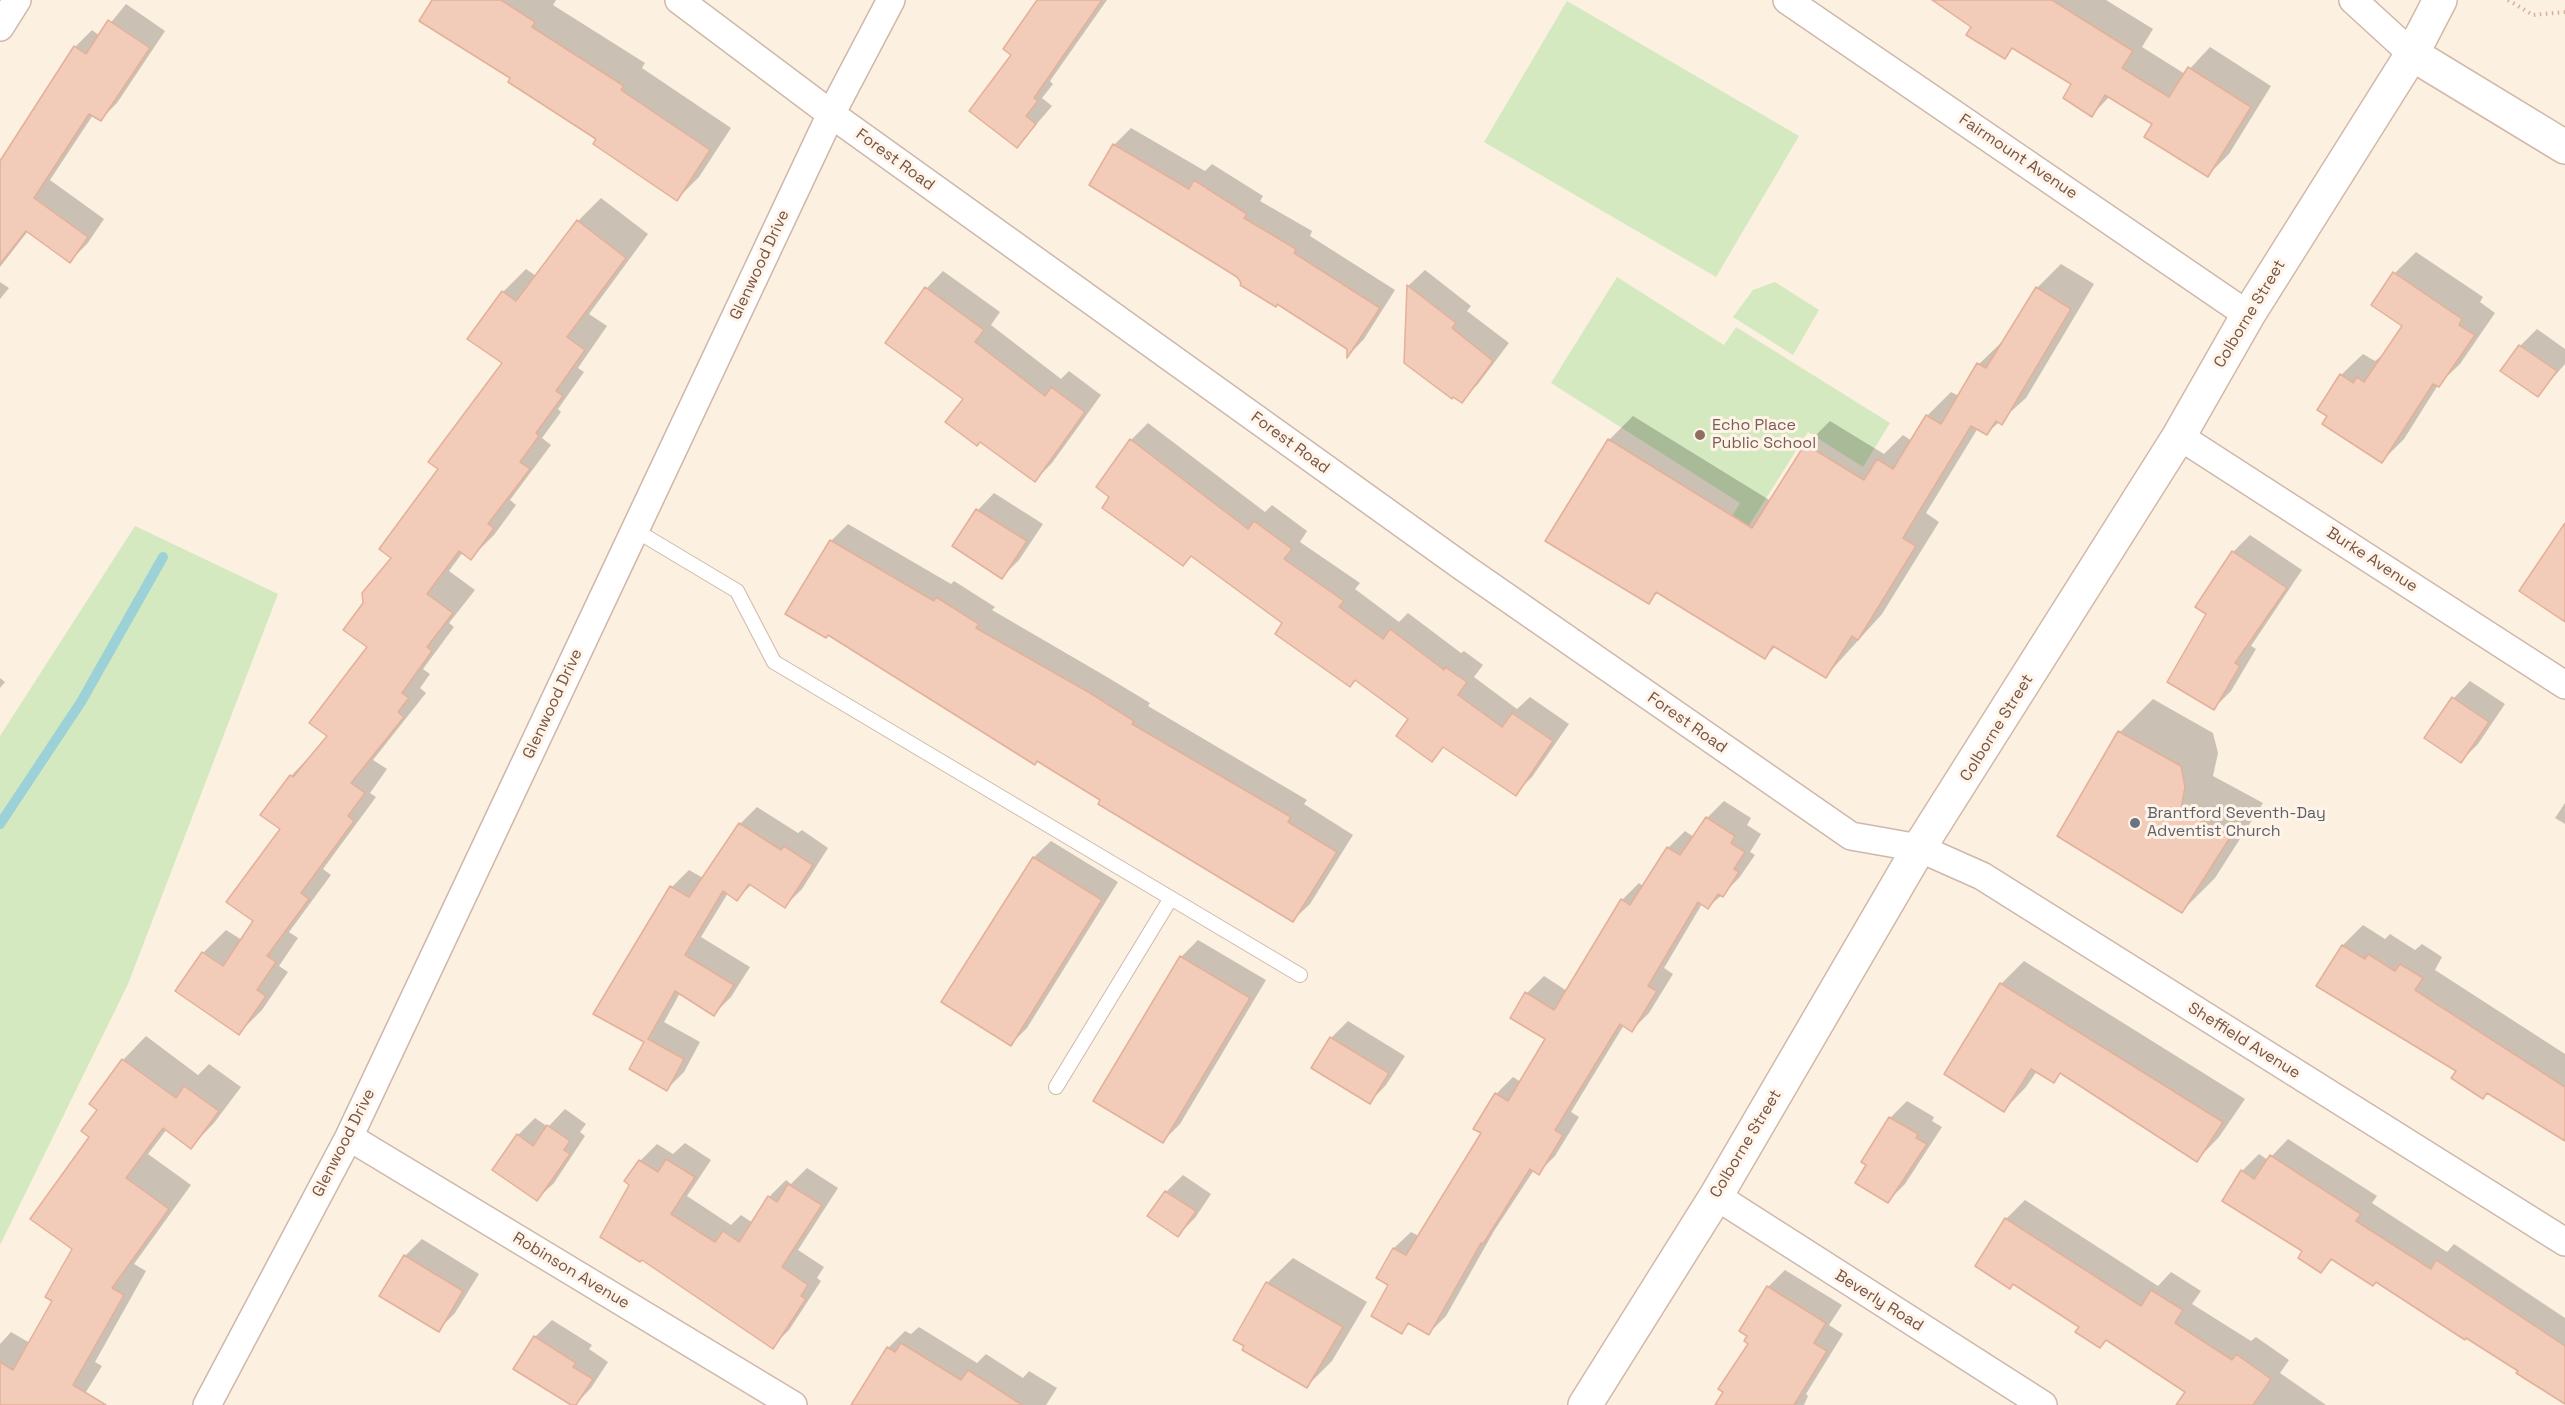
<!DOCTYPE html>
<html>
<head>
<meta charset="utf-8">
<style>
  body { margin:0 }
  canvas { display:block; background:#fcf0e1 }
</style>
</head>
<body>
<canvas width="2565" height="1405"></canvas>
<script>
const ctx = document.querySelector('canvas').getContext('2d');
ctx.lineJoin = 'round';
function fill(path, color) {
  ctx.fillStyle = color;
  ctx.fill(path, 'evenodd');
}
function poly(rows) {
  const path = new Path2D();
  for (const r of rows) {
    path.moveTo(r[0], r[1]);
    for (let i = 2; i < r.length; i += 2) path.lineTo(r[i], r[i + 1]);
  }
  return path;
}
function trace(path, color, width, dash) {
  ctx.strokeStyle = color;
  ctx.lineWidth = width;
  ctx.lineCap = dash ? 'butt' : 'round';
  ctx.setLineDash(dash || []);
  ctx.stroke(path);
}
function drawText(font, color, halo, rows, align = 'center') {
  ctx.font = font + ' "Space Grotesk",sans-serif';
  ctx.lineWidth = 6;
  ctx.setLineDash([]);
  ctx.textBaseline = 'middle';
  ctx.strokeStyle = halo;
  ctx.fillStyle = color;
  for (const [text, x, y, turn = 0] of rows) {
    ctx.save();
    ctx.translate(x, y);
    ctx.rotate((+turn || 0) * Math.PI / 180);
    ctx.textAlign = isNaN(turn) ? turn : align;
    if (halo) ctx.strokeText(text, 0, 0);
    ctx.fillText(text, 0, 0);
    ctx.restore();
  }
}
const green = poly([
  [1567,1,1799,136,1716,277,1484,142],
  [1617,277,1724,345,1736,327,1890,423,1863,467,1808,432,1739,541,1723,531,1740,503,1551,383],
  [1775,282,1819,310,1793,355,1733,317,1753,290],
  [135,526,278,594,128,984,0,1245,0,736]
]);
const shadow = poly([
  [434,0,556,0,553,5,645,63,642,68,731,128,699,177,677,199,598,138,513,78],
  [1039,0,1107,0,1050,81,1053,84,1042,98,1052,106,1017,147,1013,55],
  [1935,0,2106,0,2153,29,2142,47,2185,74,2210,47,2271,86,2229,154,2208,175,2154,124,2110,96,2092,115,2073,84,2014,47,2005,57,1973,26],
  [126,4,165,31,117,103,100,120,93,115,50,180,104,219,87,244,70,261,28,231,0,267,0,164,75,47,92,30,100,36],
  [1131,128,1205,171,1212,164,1263,196,1260,201,1312,231,1310,236,1395,290,1364,339,1349,355,1349,348,1243,282,1200,252,1114,145],
  [601,198,648,234,589,314,607,326,578,368,584,372,558,409,561,412,542,438,551,445,510,500,516,505,494,535,471,558,463,552,449,571,475,590,449,623,454,627,423,669,430,674,420,688,426,693,373,760,387,769,370,793,376,797,323,869,331,875,289,932,298,938,279,966,288,972,262,1010,239,1033,177,991,203,953,226,930,242,940,255,921,282,829,291,776,329,736,369,647,393,558,440,469,504,363,503,292,526,269,536,276,578,221],
  [2416,252,2483,297,2480,302,2495,313,2460,364,2438,385,2404,439,2382,461,2329,415,2341,375,2363,354,2375,361,2380,357,2382,358,2404,326,2395,273],
  [2061,264,2094,284,2026,398,1987,433,1978,428,1926,513,1939,522,1882,614,1826,676,1776,646,1765,657,1659,592,1648,602,1609,440,1633,416,1771,501,1806,445,1830,421,1884,454,1903,435,1912,441,1927,416,1951,392,1959,396,1979,364,2004,340,2037,288],
  [1425,270,1471,306,1467,311,1509,343,1478,384,1461,401,1408,286],
  [943,271,1000,312,991,325,1061,379,1069,371,1101,395,1052,463,1035,480,980,440,927,288],
  [0,282,9,288,0,299],
  [2537,329,2565,349,2565,364,2538,395,2503,370,2520,346],
  [1148,423,1265,512,1272,505,1307,531,1300,542,1360,583,1355,589,1399,622,1408,613,1461,653,1464,651,1483,665,1474,677,1517,709,1530,697,1569,724,1532,777,1515,794,1445,746,1432,760,1410,719,1192,555,1183,564,1111,496,1131,440],
  [994,493,1043,524,1019,560,1002,577,978,510],
  [848,524,951,584,954,581,995,607,992,610,1107,677,1150,703,1148,706,1307,800,1304,804,1353,835,1310,904,1293,920,1038,760,1035,763,831,541],
  [2250,535,2302,570,2251,646,2256,649,2231,691,2214,708,2208,614,2197,606,2233,552],
  [0,678,5,682,0,688],
  [2470,681,2505,704,2478,744,2461,761,2426,738,2454,698],
  [2153,699,2213,733,2218,753,2213,776,2263,803,2215,878,2182,911,2059,835,2120,732],
  [1724,801,1751,818,1747,825,1761,834,1750,852,1755,855,1739,878,1722,895,1708,907,1702,904,1664,968,1673,974,1649,1013,1632,1030,1624,1025,1571,1112,1579,1117,1555,1156,1538,1173,1534,1170,1494,1231,1446,1316,1429,1333,1410,1323,1402,1332,1390,1285,1378,1277,1394,1248,1411,1232,1419,1236,1483,1133,1496,1094,1513,1077,1521,1082,1547,1038,1527,993,1544,976,1567,991,1622,900,1639,883,1643,886,1668,848,1685,831,1694,837,1707,818],
  [2565,803,2565,824,2555,818],
  [757,807,798,833,802,830,828,848,802,889,785,906,752,884,737,899,728,893,701,937,750,967,731,997,714,1014,680,993,664,1022,700,1042,684,1072,667,1089,646,1042,595,1013,672,887,689,870,703,878,740,824],
  [1051,841,1118,882,1027,1028,1010,1045,943,1002,1034,857],
  [2363,925,2385,939,2390,934,2415,950,2422,944,2442,957,2435,970,2565,1054,2565,1140,2458,1071,2343,945],
  [1198,940,1266,980,1180,1124,1163,1141,1181,957],
  [2024,961,2245,1099,2219,1137,2197,1160,2062,1072,2053,1081,2037,1071,2026,1087,2004,1110,1946,1074,2002,983],
  [1348,1021,1405,1056,1386,1085,1370,1102,1313,1067,1331,1038],
  [146,1036,198,1075,209,1064,241,1087,214,1123,191,1147,167,1129,148,1154,191,1185,134,1264,146,1271,95,1362,102,1366,78,1405,0,1405,0,1344,11,1332,30,1343,54,1300,74,1249,91,1136,99,1109,91,1104,123,1060],
  [1907,1101,1934,1117,1932,1121,1942,1127,1905,1184,1888,1201,1868,1165,1863,1161,1890,1118],
  [565,1109,586,1124,580,1132,585,1136,554,1183,537,1199,518,1135,535,1118,548,1127],
  [2288,1139,2377,1196,2372,1203,2447,1252,2454,1244,2565,1318,2565,1402,2520,1370,2377,1281,2333,1259,2321,1271,2242,1171,2259,1154,2268,1160],
  [685,1143,711,1160,687,1196,731,1225,741,1215,753,1223,769,1197,786,1180,791,1184,807,1168,838,1188,798,1250,824,1267,817,1278,821,1281,789,1330,772,1347,631,1185,640,1161,657,1144,673,1154],
  [1183,1175,1211,1194,1195,1218,1178,1235,1149,1216,1166,1192],
  [2025,1200,2158,1286,2171,1272,2201,1291,2192,1304,2251,1341,2256,1337,2289,1360,2280,1373,2326,1405,2198,1405,2187,1392,2107,1339,2100,1346,2081,1326,2006,1219],
  [422,1239,479,1274,455,1313,438,1330,405,1256],
  [1293,1258,1367,1302,1332,1361,1307,1386,1247,1346,1267,1283],
  [1785,1270,1842,1305,1829,1325,1843,1334,1806,1394,1808,1396,1804,1405,1717,1405,1750,1343,1768,1287],
  [552,1320,592,1345,589,1349,608,1362,591,1388,575,1405,535,1337],
  [919,1327,977,1363,986,1354,1023,1378,1029,1371,1057,1388,1046,1405,871,1405,858,1397,888,1348,905,1331,911,1334]
]);
const stream = poly([
  [0,824,81,702,163,557]
]);
const building = poly([
  [432,0,501,0,535,22,532,27,624,86,621,90,710,150,677,201,593,144,596,139,508,82,510,78,419,21,432,0],
  [1037,0,1102,0,1034,98,1038,101,1026,116,1036,124,1017,148,969,111,1011,55,1003,49,1037,0],
  [1932,0,2052,0,2133,51,2122,68,2169,97,2188,67,2251,107,2208,177,2144,137,2152,124,2105,95,2092,117,2063,98,2071,84,2012,48,2005,59,1966,35,1971,27,1932,0],
  [108,20,150,48,101,121,89,114,34,198,88,237,70,263,26,231,0,264,0,161,74,46,86,54,108,20],
  [1113,144,1189,189,1194,180,1247,214,1244,218,1296,249,1294,253,1380,308,1347,358,1347,349,1277,304,1276,307,1240,285,1241,283,1237,277,1089,185,1113,144],
  [577,220,626,258,567,337,585,350,556,391,563,396,536,433,539,436,520,462,530,469,488,524,494,528,471,560,459,551,427,594,453,613,427,647,432,651,402,693,409,698,398,712,404,717,351,783,365,793,348,816,354,821,301,893,309,899,267,956,276,962,257,990,266,996,239,1035,175,991,202,952,223,966,253,921,226,902,280,829,260,815,290,775,293,777,327,736,309,723,367,647,343,630,363,603,362,593,391,558,379,549,438,469,428,462,502,363,467,339,502,291,516,301,577,220],
  [2393,272,2462,319,2459,325,2475,335,2439,387,2433,384,2382,463,2322,424,2327,416,2317,410,2340,374,2353,383,2357,377,2364,382,2402,326,2371,305,2393,272],
  [1407,285,1456,323,1452,328,1493,361,1462,403,1453,397,1452,399,1404,363,1407,285],
  [925,287,984,330,975,342,1045,396,1051,387,1085,412,1035,482,980,442,977,446,945,422,963,399,885,343,925,287],
  [2036,287,2071,309,2002,425,1996,421,1987,435,1971,426,1903,538,1916,546,1858,640,1852,636,1826,678,1773,646,1765,659,1656,592,1649,604,1545,541,1608,439,1752,528,1805,444,1864,480,1877,459,1893,469,1926,415,1941,424,1977,363,1986,368,2036,287],
  [2519,345,2557,371,2538,397,2500,371,2519,345],
  [1130,439,1248,529,1254,521,1292,549,1284,559,1344,601,1339,607,1383,639,1390,629,1444,670,1445,667,1467,682,1458,695,1502,727,1512,713,1553,741,1516,796,1443,747,1432,762,1396,736,1408,719,1355,680,1350,687,1275,634,1282,623,1191,556,1183,566,1102,508,1109,497,1096,487,1130,439],
  [976,509,1027,541,1002,579,952,546,976,509],
  [2565,523,2565,622,2519,591,2565,523],
  [830,540,934,601,936,597,979,624,976,628,1090,693,1134,721,1132,724,1291,817,1288,822,1337,852,1293,922,1098,804,1100,800,1037,761,1035,765,828,635,826,638,785,614,830,540],
  [2232,551,2287,588,2235,663,2240,666,2214,710,2167,682,2206,614,2195,607,2232,551],
  [2452,697,2489,722,2461,763,2424,738,2452,697],
  [2118,731,2181,766,2185,787,2181,810,2231,836,2182,913,2057,836,2118,731],
  [1706,817,1735,836,1731,843,1745,852,1734,869,1739,872,1723,897,1718,894,1708,909,1698,902,1648,986,1657,991,1632,1032,1620,1024,1555,1130,1563,1135,1539,1175,1530,1169,1483,1244,1481,1243,1429,1335,1408,1323,1402,1334,1371,1316,1388,1285,1376,1278,1393,1248,1406,1255,1481,1133,1473,1129,1495,1093,1508,1101,1545,1039,1510,1018,1525,992,1554,1010,1621,899,1630,905,1667,847,1680,855,1706,817],
  [739,823,781,850,784,846,813,865,785,908,749,884,737,901,723,891,685,955,734,985,714,1016,675,991,648,1039,684,1059,667,1091,629,1069,644,1042,593,1014,670,886,689,897,739,823],
  [1033,857,1102,900,1011,1046,941,1002,1033,857],
  [2342,945,2365,959,2368,954,2395,971,2400,964,2423,978,2415,990,2565,1087,2565,1141,2487,1093,2483,1099,2451,1078,2456,1071,2316,986,2342,945],
  [1180,956,1250,998,1163,1143,1093,1101,1180,956],
  [2000,983,2223,1122,2197,1162,2060,1073,2054,1083,2031,1069,2004,1112,1944,1074,2000,983],
  [1330,1037,1389,1073,1370,1104,1311,1068,1330,1037],
  [122,1059,176,1098,184,1086,219,1111,191,1149,163,1128,126,1178,169,1209,112,1288,124,1295,73,1385,106,1405,0,1405,0,1362,13,1370,52,1301,45,1297,72,1249,30,1219,89,1137,81,1131,97,1110,89,1104,122,1059],
  [1889,1117,1918,1134,1916,1138,1927,1144,1888,1203,1855,1183,1866,1165,1861,1162,1889,1117],
  [547,1125,570,1141,564,1150,570,1154,537,1201,492,1170,517,1134,533,1146,547,1125],
  [2270,1155,2361,1214,2356,1221,2431,1269,2436,1260,2565,1346,2565,1404,2516,1373,2518,1371,2466,1338,2465,1340,2376,1282,2373,1286,2331,1259,2321,1273,2298,1258,2302,1251,2222,1201,2241,1170,2254,1179,2270,1155],
  [666,1159,695,1177,671,1214,715,1242,723,1231,739,1242,768,1196,777,1202,788,1184,822,1205,782,1267,808,1285,801,1296,806,1299,773,1349,642,1260,640,1262,600,1237,629,1185,624,1181,639,1160,658,1172,666,1159],
  [1165,1191,1196,1211,1178,1237,1147,1216,1165,1191],
  [2005,1218,2141,1306,2151,1290,2183,1310,2175,1323,2232,1360,2236,1354,2271,1379,2253,1405,2176,1405,2185,1392,2106,1340,2100,1348,2075,1332,2079,1327,2013,1284,2010,1289,1975,1266,2005,1218],
  [404,1255,463,1291,439,1332,379,1296,404,1255],
  [1266,1282,1343,1327,1307,1388,1242,1350,1244,1346,1233,1340,1266,1282],
  [1767,1286,1826,1323,1814,1343,1827,1351,1794,1405,1715,1405,1723,1392,1718,1389,1748,1344,1744,1341,1747,1336,1739,1331,1767,1286],
  [534,1336,576,1363,573,1367,593,1379,576,1405,571,1405,513,1369,534,1336],
  [901,1343,961,1380,968,1370,1022,1405,851,1405,887,1347,895,1352,901,1343]
]);
const path = poly([
  [2508,0,2533,15,2565,12]
]);
const service = poly([
  [635,530,737,591,774,662,1300,975],
  [1056,1087,1171,898]
]);
const minor = poly([
  [679,0,831,114,1463,567,1851,836,1919,848,1982,876,2565,1242],
  [1787,0,2248,315],
  [2353,0,2412,54],
  [0,27,17,0],
  [2179,436,2565,685],
  [349,1137,793,1405],
  [1716,1196,2043,1405],
  [207,1405,349,1137,831,114,891,0]
]);
const secondary = poly([
  [2412,54,2565,147],
  [1585,1405,1716,1196,1919,848,2179,436,2248,315,2412,54,2440,0]
]);
const markers = [
  [1700,435,6,"#8d6e63"],
  [2135,823,6,"#6b7280"]
];
const streetNames = [
  ["Fairmount Avenue",2018,157,34],
  ["Forest Road",895,160,36],
  ["Glenwood Drive",760,265,-65],
  ["Colborne Street",2250,314,-59],
  ["Forest Road",1290,443,36],
  ["Burke Avenue",2372,560,33],
  ["Glenwood Drive",553,704,-65],
  ["Forest Road",1687,723,35],
  ["Colborne Street",1997,728,-58],
  ["Sheffield Avenue",2244,1041,32],
  ["Glenwood Drive",344,1143,-63],
  ["Colborne Street",1746,1144,-59],
  ["Robinson Avenue",571,1271,31],
  ["Beverly Road",1879,1301,32]
];
const educationNames = [
  ["Echo Place",1712,426],
  ["Public School",1712,444]
];
const worshipNames = [
  ["Brantford Seventh-Day",2147,814],
  ["Adventist Church",2147,832]
];
fill(green, '#d4e9c0');
fill(shadow, '#0003');
trace(stream, '#9cd2d7', 10);
fill(building, '#f2cbb9');
trace(building, '#e4b099', 1.5);
trace(service, '#cfb8ab', 16);
trace(minor, '#cfb8ab', 30);
trace(secondary, '#d2b8a8', 36);
trace(path, '#d6af9c', 4, [1.5, 4.5]);
trace(service, '#fff', 14);
trace(minor, '#fff', 27);
trace(secondary, '#fff', 33);
for (const [x, y, r, color] of markers) {
  const dot = new Path2D();
  dot.arc(x, y, r, 0, 2 * Math.PI);
  ctx.fillStyle = color;
  ctx.fill(dot);
  trace(dot, '#fff4e7', 2);
}
drawText('16px', '#735448', '#fff4e7', streetNames);
drawText('16px', '#785e54', '#fff4e7', educationNames, 'left');
drawText('16px', '#5b616d', '#fff4e7', worshipNames, 'left');
</script>
</body>
</html>
